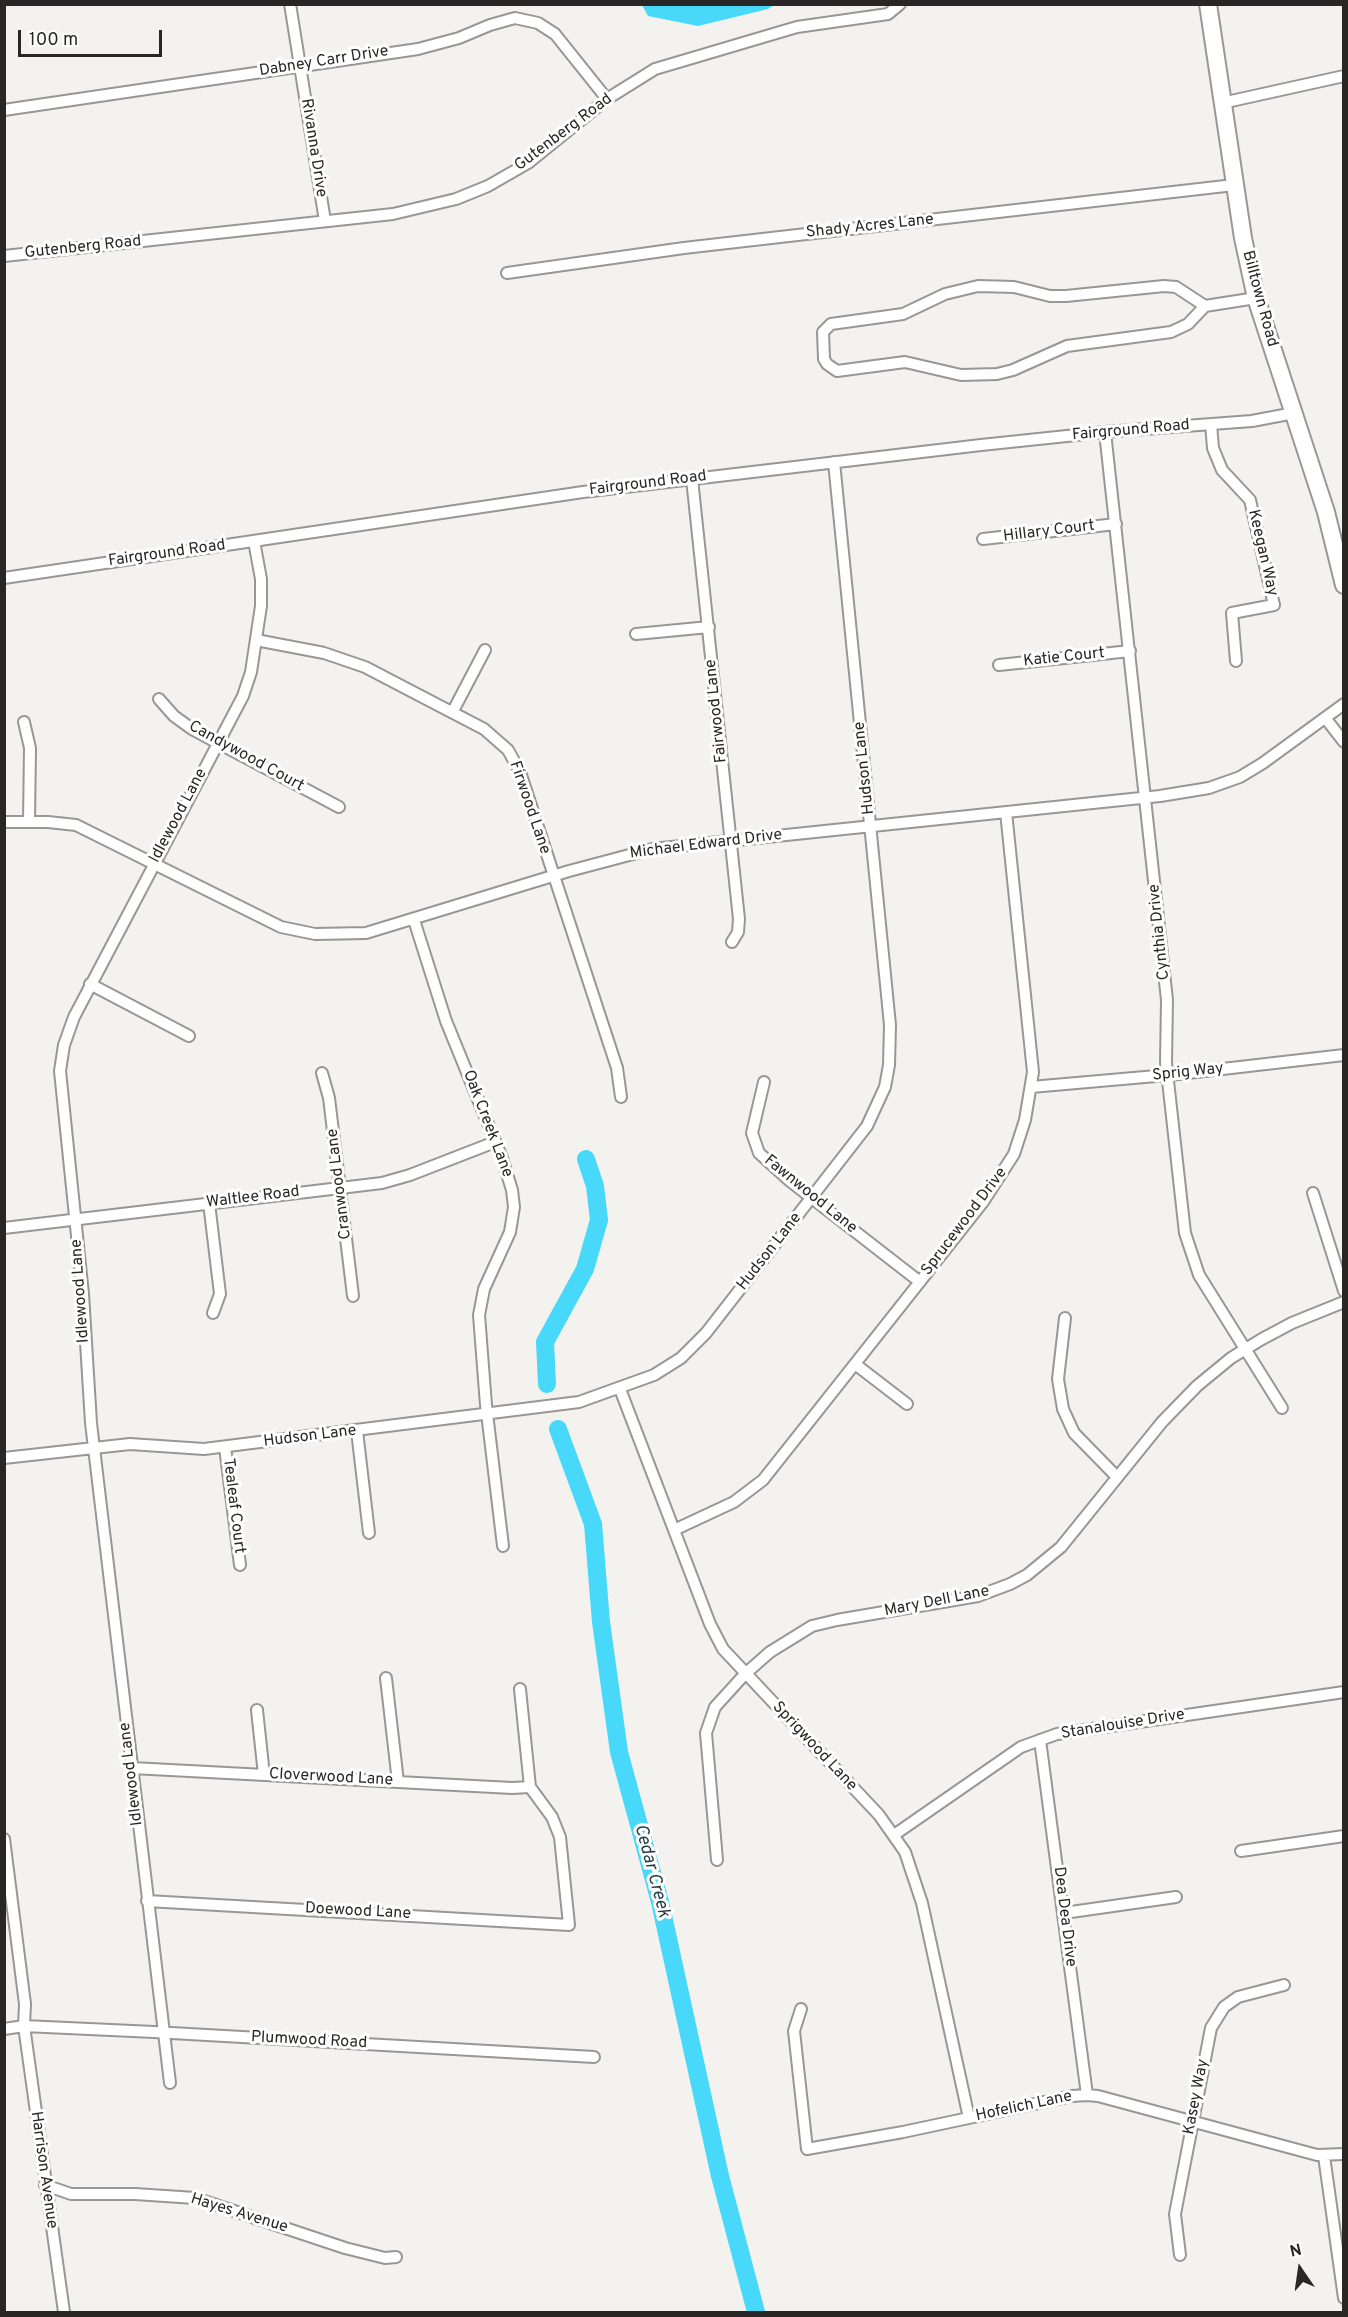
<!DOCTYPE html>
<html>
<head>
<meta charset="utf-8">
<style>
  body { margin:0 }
  #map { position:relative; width:1348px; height:2317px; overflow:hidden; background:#f4f2ef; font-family:Overpass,sans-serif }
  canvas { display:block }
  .frame { position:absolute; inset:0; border:6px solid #282726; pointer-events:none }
  .north { position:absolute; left:1270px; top:2239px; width:60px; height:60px; -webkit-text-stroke:4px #fff; paint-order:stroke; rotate:347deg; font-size:16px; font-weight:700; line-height:24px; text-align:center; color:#282726 }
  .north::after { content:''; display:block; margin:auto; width:21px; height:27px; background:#282726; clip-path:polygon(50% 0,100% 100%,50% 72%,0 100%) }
  .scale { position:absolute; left:18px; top:30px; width:144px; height:27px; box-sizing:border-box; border:3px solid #282726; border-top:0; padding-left:8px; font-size:18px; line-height:21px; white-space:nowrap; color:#282726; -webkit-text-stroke:4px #fff; paint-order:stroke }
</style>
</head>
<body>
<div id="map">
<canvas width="1348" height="2317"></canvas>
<div class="frame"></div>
<div class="north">N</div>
<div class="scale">100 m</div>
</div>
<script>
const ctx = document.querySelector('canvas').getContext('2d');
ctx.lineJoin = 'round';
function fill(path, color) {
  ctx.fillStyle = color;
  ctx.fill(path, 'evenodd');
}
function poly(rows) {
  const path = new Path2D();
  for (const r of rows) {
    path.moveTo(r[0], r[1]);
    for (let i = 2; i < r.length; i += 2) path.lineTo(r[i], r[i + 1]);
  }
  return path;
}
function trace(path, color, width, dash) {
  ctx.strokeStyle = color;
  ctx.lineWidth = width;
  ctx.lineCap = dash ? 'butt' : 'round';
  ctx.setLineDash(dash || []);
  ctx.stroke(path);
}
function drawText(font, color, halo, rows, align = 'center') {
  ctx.font = font + ' Overpass,sans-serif';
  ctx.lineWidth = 6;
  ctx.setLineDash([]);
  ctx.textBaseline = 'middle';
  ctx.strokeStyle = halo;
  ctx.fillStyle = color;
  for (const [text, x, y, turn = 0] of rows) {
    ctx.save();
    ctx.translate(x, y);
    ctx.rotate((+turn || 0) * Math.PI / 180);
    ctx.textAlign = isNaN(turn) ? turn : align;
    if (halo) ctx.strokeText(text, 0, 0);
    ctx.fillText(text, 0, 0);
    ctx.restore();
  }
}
const water = poly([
  [642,5,774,5,768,9,698,26,648,16]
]);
const river = poly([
  [547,1384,545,1342,585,1269,599,1220,595,1186,586,1159],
  [558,1429,593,1524,601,1622,619,1752,660,1902,720,2176,756,2312]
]);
const street = poly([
  [290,4,325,221],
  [1222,103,1344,76],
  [4,110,418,49,459,38,490,25,515,18,538,23,555,34,607,99],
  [4,256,393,214,456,199,488,186,528,163,607,99,655,69,797,27,888,14,900,4],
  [507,273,684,248,1234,185],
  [1205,306,1188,324,1171,332,1067,346,1013,370,997,374,961,375,905,362,837,371,827,364,824,359,823,332,831,324,903,314,945,294,978,286,1014,287,1050,296,1066,296,1164,286,1176,287,1205,306,1256,298],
  [1211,424,1213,448,1222,470,1250,500,1274,605,1232,613,1236,661],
  [1105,432,1167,1000,1166,1063,1185,1233,1199,1275,1282,1408],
  [692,479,739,919,738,932,732,942],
  [983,539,1116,524],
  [4,578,583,492,981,445,1105,432,1252,421,1294,413],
  [636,634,709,627],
  [256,640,324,653,365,667,484,729,508,750,520,772,617,1068,621,1097],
  [999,665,1130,651],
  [159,699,174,716,192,729,339,807],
  [453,711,485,650],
  [1326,719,1344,742],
  [24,722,30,748,29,822],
  [4,822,48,822,76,825,281,927,315,934,366,933,569,871,652,849,1160,796,1209,788,1240,777,1263,763,1344,704],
  [414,920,446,1021,502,1158,512,1190,514,1207,510,1232,484,1289,479,1315,486,1405,503,1546],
  [90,984,189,1036],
  [322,1073,329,1098,353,1296],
  [764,1082,752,1133,759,1153,790,1181,920,1282],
  [1031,1087,1179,1074,1344,1055],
  [1313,1193,1344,1291],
  [209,1203,220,1294,213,1313],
  [4,1228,382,1183,410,1175,495,1142],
  [1065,1318,1058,1379,1063,1409,1074,1433,1117,1477],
  [855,1364,907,1404],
  [620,1389,710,1624,723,1649,879,1815,905,1852,922,1903,969,2118],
  [357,1431,369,1533],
  [225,1447,240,1565],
  [4,1458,130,1444,204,1449,579,1402,654,1375,681,1358,706,1333,867,1126,885,1087,889,1065,890,1025,834,462],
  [674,1530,734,1502,763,1480,983,1202,1014,1154,1025,1120,1033,1072,1006,812],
  [386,1678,398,1782],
  [257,1710,264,1775],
  [1040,1740,1087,2095],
  [132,1768,512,1788,530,1787],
  [894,1835,1021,1747,1057,1734,1344,1692],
  [4,1839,25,2004,24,2026,64,2312],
  [1241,1851,1344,1836],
  [717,1860,706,1733,715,1707,745,1674,770,1652,812,1626,837,1620,978,1596,1010,1584,1027,1575,1061,1547,1162,1422,1197,1386,1231,1358,1262,1339,1292,1323,1344,1302],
  [147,1901,569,1925,560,1837,552,1817,530,1787,520,1689],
  [1064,1913,1176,1897],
  [801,2009,794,2031,807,2149,903,2132,1072,2096,1087,2095,1098,2096,1317,2155,1344,2154],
  [4,2029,24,2026,154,2032,594,2057],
  [170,2083,91,1423,83,1294,60,1071,64,1045,74,1017,243,696,251,672,261,606,261,579,254,541],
  [1324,2156,1344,2298],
  [45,2185,71,2194,135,2194,195,2198,345,2248,385,2258,396,2257],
  [1180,2255,1175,2214,1211,2028,1224,2007,1238,1997,1284,1985]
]);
const secondary = poly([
  [1208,4,1243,238,1256,298,1326,512,1344,585]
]);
const streetNames = [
  ["Dabney Carr Drive",324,62,-9],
  ["Gutenberg Road",564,133,-37],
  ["Rivanna Drive",313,148,81],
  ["Shady Acres Lane",870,227,-6],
  ["Gutenberg Road",83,248,-6],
  ["Billtown Road",1259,299,75],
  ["Fairground Road",1131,431,-5],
  ["Fairground Road",648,484,-7],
  ["Hillary Court",1049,532,-7],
  ["Keegan Way",1262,553,77],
  ["Fairground Road",167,554,-8],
  ["Katie Court",1064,658,-6],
  ["Fairwood Lane",717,711,-96],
  ["Candywood Court",246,757,29],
  ["Hudson Lane",865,768,-96],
  ["Firwood Lane",529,808,71],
  ["Idlewood Lane",179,816,-62],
  ["Michael Edward Drive",706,845,-7],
  ["Cynthia Drive",1160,932,-96],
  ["Sprig Way",1188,1073,-6],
  ["Oak Creek Lane",487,1124,69],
  ["Cranwood Lane",340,1184,-97],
  ["Fawnwood Lane",810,1195,39],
  ["Waltlee Road",253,1198,-7],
  ["Sprucewood Drive",965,1222,-53],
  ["Hudson Lane",770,1252,-52],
  ["Idlewood Lane",81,1291,-94],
  ["Hudson Lane",310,1437,-7],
  ["Tealeaf Court",233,1506,83],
  ["Mary Dell Lane",937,1602,-11],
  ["Stanalouise Drive",1123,1725,-9],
  ["Sprigwood Lane",814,1747,47],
  ["Idlewood Lane",132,1774,-97],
  ["Cloverwood Lane",331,1778,3],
  ["Doewood Lane",358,1912,3],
  ["Dea Dea Drive",1064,1917,83],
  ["Plumwood Road",309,2041,3],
  ["Kasey Way",1197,2097,-79],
  ["Hofelich Lane",1024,2107,-12],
  ["Harrison Avenue",43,2170,82],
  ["Hayes Avenue",239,2214,17]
];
const waterNames = [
  ["Cedar Creek",651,1871,75]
];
fill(water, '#48d8f9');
trace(river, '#48d8f9', 18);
trace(street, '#999795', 14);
trace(secondary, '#999795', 20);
trace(street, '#fff', 10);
trace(secondary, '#fff', 16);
drawText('16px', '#282726', '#fff', streetNames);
drawText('italic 18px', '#243c42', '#fff', waterNames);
</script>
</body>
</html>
